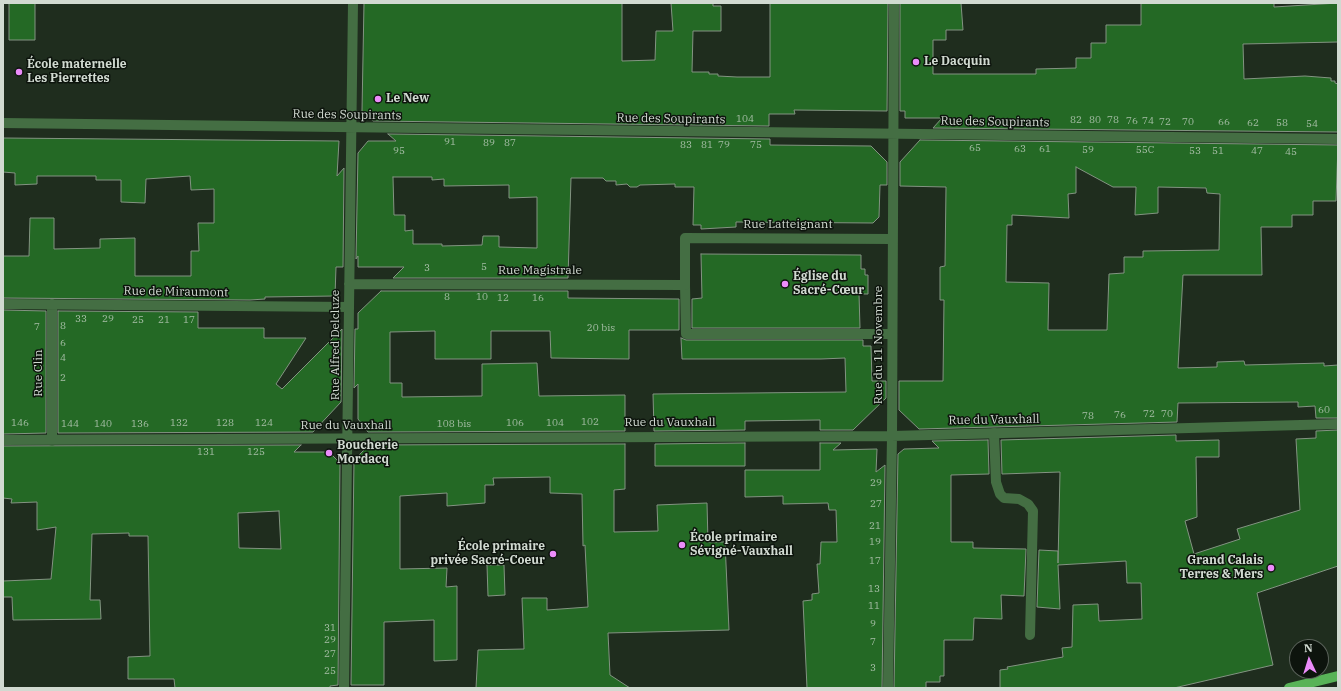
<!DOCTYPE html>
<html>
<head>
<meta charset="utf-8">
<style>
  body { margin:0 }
  #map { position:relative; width:1341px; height:691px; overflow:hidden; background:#1f2d1e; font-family:"IBM Plex Serif",serif }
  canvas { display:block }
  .frame { position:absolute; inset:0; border:4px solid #d1dad1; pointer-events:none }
  .north { position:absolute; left:1289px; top:639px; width:40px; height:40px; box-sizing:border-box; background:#0d140d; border:1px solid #5b635b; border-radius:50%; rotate:356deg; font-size:11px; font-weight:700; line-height:16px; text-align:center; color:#d1dad1 }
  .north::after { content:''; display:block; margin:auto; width:14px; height:18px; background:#ec8cfa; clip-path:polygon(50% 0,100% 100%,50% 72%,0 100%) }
</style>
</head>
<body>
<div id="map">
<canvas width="1341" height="691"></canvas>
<div class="frame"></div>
<div class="north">N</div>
</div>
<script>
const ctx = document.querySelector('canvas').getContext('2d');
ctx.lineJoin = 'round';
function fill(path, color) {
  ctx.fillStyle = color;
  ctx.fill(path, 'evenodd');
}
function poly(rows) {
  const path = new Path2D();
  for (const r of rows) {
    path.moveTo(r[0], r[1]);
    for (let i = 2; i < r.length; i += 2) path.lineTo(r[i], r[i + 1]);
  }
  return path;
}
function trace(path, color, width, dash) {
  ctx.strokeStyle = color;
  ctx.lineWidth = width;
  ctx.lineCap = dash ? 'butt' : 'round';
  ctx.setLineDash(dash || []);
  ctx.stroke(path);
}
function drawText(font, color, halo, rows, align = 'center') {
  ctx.font = font + ' "IBM Plex Serif",serif';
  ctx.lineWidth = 3;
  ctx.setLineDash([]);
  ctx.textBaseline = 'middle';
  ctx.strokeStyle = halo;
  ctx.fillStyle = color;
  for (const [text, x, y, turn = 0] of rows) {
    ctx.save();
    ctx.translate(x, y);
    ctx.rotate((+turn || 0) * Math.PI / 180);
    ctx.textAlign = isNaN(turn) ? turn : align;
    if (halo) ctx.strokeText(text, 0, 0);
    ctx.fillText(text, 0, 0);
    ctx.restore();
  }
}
const building = poly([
  [9,3,35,3,35,40,9,40,9,3],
  [364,3,622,3,622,61,655,60,656,31,673,31,671,3,713,3,713,6,721,6,721,31,693,31,692,72,709,72,709,74,718,74,718,76,737,77,770,77,770,3,888,3,887,111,794,110,795,114,769,114,769,126,373,121,362,111,364,3],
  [900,3,961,3,963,30,946,30,946,40,933,40,933,74,1036,74,1036,69,1076,68,1076,58,1091,58,1091,43,1106,43,1106,25,1141,25,1141,3,1274,3,1274,7,1338,3,1338,42,1243,44,1244,79,1305,76,1331,78,1331,81,1335,81,1335,83,1338,84,1338,132,933,128,942,118,905,118,905,111,900,111,900,3],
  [388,134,770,139,770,145,871,146,887,162,887,185,880,185,879,217,873,223,736,222,736,227,701,229,701,225,693,225,694,187,675,187,675,184,640,185,637,187,630,187,627,184,616,185,616,181,606,181,603,178,571,178,568,278,393,278,404,267,358,267,358,256,356,259,358,153,368,141,396,141,388,134],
  [393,177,432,177,432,180,444,179,444,186,509,185,509,198,537,197,537,248,499,247,499,236,483,236,482,245,442,246,442,244,413,244,413,230,405,231,405,215,394,215,393,177],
  [3,138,339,141,337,176,344,168,343,267,336,267,335,296,265,297,265,299,250,300,3,298,3,256,29,256,30,218,54,218,54,249,100,248,100,239,135,238,135,276,191,276,191,251,199,251,198,223,214,223,214,189,191,190,190,176,146,179,145,203,121,202,121,180,96,180,96,176,37,176,37,184,15,185,15,173,3,172,3,138],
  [920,140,1338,145,1336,201,1313,201,1313,215,1292,215,1292,227,1261,227,1262,275,1183,275,1178,368,1217,367,1217,362,1244,361,1245,365,1324,363,1324,366,1338,365,1338,418,1316,418,1315,406,1298,407,1298,402,1178,403,1177,422,919,429,899,410,899,381,943,381,944,300,940,300,940,267,945,266,946,187,900,186,900,162,920,140],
  [1076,167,1113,187,1136,187,1135,215,1158,213,1158,187,1206,188,1207,193,1220,194,1219,250,1143,251,1143,257,1124,257,1124,273,1109,274,1107,330,1048,330,1049,283,1006,282,1007,225,1012,225,1012,215,1069,218,1068,194,1076,193,1076,167],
  [701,254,861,255,861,269,865,269,865,275,868,275,868,294,859,294,860,328,692,328,692,299,702,298,701,254],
  [381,291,568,291,568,298,679,299,679,330,629,330,629,359,551,358,550,331,491,331,491,359,435,359,435,331,390,332,390,383,402,383,402,397,482,396,482,364,537,363,539,396,625,395,625,431,368,432,358,419,358,384,354,388,355,329,358,329,358,313,381,291],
  [3,310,46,311,46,433,3,434,3,310],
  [58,311,198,312,198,328,264,328,264,338,306,338,276,384,282,389,342,329,341,402,313,432,58,433,58,311],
  [681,338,686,340,863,340,863,346,871,346,872,381,886,381,886,398,853,430,820,430,820,420,745,421,745,430,654,431,653,394,846,392,845,358,821,359,682,359,681,338],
  [1338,430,1338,566,1257,593,1273,665,1174,688,1000,688,1000,670,1008,669,1007,667,1063,657,1062,648,1072,647,1073,605,1098,604,1099,621,1142,619,1141,583,1127,583,1126,561,1058,565,1060,609,1037,607,1039,550,1058,551,1058,563,1060,472,1002,474,1001,440,1176,435,1176,441,1219,440,1219,457,1196,457,1197,517,1185,521,1194,554,1240,539,1237,529,1300,510,1296,439,1316,438,1316,431,1338,430],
  [988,440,989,474,951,475,951,542,973,542,973,548,1026,549,1024,596,1001,595,1002,619,974,618,973,640,944,640,944,676,940,676,940,682,926,682,926,688,894,688,898,454,904,449,939,448,932,441,988,440],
  [745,443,745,466,655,466,655,444,745,443],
  [820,443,841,443,833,450,877,449,876,472,885,465,882,688,807,688,803,601,812,600,812,594,819,593,817,564,820,564,821,542,837,542,836,510,829,510,828,503,783,504,783,496,745,497,745,470,820,470,820,443],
  [625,444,625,489,614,490,614,532,658,531,657,505,707,503,708,542,725,542,729,630,608,633,610,675,630,688,476,688,478,650,524,649,522,598,547,598,547,610,588,607,585,545,583,546,582,494,550,493,550,477,493,478,494,485,485,485,485,503,447,506,447,493,400,496,400,569,447,568,446,587,457,586,457,660,434,661,434,620,384,622,384,685,351,685,354,460,369,445,625,444],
  [301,445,294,452,329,452,340,463,338,685,330,686,330,688,175,688,174,679,128,679,128,657,150,656,148,536,129,536,129,533,92,534,90,600,100,600,101,619,13,620,12,597,3,597,3,581,51,579,56,527,37,530,37,502,11,503,12,499,3,498,3,446,301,445],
  [279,511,281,549,239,548,238,513,279,511],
  [487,565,504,565,505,595,488,596,487,565]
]);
const lane = poly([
  [685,285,686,334,892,334],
  [994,433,996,482,1000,494,1004,498,1019,499,1028,504,1033,511,1030,635]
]);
const street = poly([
  [3,123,1338,139],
  [349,284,685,285,685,238,892,239],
  [3,304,349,307],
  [3,440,892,436,1338,424],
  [52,441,52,304],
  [344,688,353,3],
  [888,688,892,436,894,3]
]);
const primary = poly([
  [1289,688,1338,676]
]);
const markers = [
  [916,62,4,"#ec8cfa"],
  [19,72,4,"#ec8cfa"],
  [378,99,4,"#ec8cfa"],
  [785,284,4,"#ec8cfa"],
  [329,453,4,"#ec8cfa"],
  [682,545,4,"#ec8cfa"],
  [553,554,4,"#ec8cfa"],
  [1271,568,4,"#ec8cfa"]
];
const numberNames = [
  ["104",745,119],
  ["82",1076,120],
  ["80",1095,120],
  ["78",1113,120],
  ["76",1132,121],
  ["74",1148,121],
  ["72",1165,122],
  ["70",1188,122],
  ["66",1224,122],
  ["62",1253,123],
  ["58",1282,123],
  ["54",1312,124],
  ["91",450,142],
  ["89",489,143],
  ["87",510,143],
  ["83",686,145],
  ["81",707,145],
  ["79",724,145],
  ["75",756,145],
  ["65",975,148],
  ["63",1020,149],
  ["61",1045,149],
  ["59",1088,150],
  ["55C",1145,150],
  ["95",399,151],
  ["53",1195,151],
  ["51",1218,151],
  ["47",1257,151],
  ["45",1291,152],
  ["5",484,267],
  ["3",427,268],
  ["8",447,297],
  ["10",482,297],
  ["12",503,298],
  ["16",538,298],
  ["33",81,319],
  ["29",108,319],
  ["25",138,320],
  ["21",164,320],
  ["17",189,320],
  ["8",63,326],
  ["7",37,327],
  ["20 bis",601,328],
  ["6",63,343],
  ["4",63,358],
  ["2",63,378],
  ["60",1324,410],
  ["72",1149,414],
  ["70",1167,414],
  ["76",1120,415],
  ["78",1088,416],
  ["102",590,422],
  ["146",20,423],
  ["132",179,423],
  ["128",225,423],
  ["124",264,423],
  ["106",515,423],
  ["104",555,423],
  ["144",70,424],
  ["140",103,424],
  ["136",140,424],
  ["108 bis",454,424],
  ["131",206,452],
  ["125",256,452],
  ["29",876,483],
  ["27",876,504],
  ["21",875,526],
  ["19",875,542],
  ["17",875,561],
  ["13",874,589],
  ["11",874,606],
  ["9",873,624],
  ["31",330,628],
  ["29",330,640],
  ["7",873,642],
  ["27",330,654],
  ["3",873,668],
  ["25",330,671]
];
const poiNames = [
  ["Le Dacquin",924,62],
  ["École maternelle",27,65],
  ["Les Pierrettes",27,79],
  ["Le New",386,99],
  ["Église du",793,277],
  ["Sacré-Cœur",793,291],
  ["Boucherie",337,446],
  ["Mordacq",337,460],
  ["École primaire",690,538],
  ["Sévigné-Vauxhall",690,552],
  ["École primaire",545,547,"right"],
  ["privée Sacré-Coeur",545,561,"right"],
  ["Grand Calais",1263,561,"right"],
  ["Terres & Mers",1263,575,"right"]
];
const streetNames = [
  ["Rue des Soupirants",347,115,1],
  ["Rue des Soupirants",671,119,1],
  ["Rue des Soupirants",995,122,1],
  ["Rue Latteignant",788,225],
  ["Rue Magistrale",540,271],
  ["Rue de Miraumont",176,292,1],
  ["Rue Alfred Delcluze",336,345,-90],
  ["Rue du 11 Novembre",879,345,-90],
  ["Rue Clin",39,373,-90],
  ["Rue du Vauxhall",994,420,-1],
  ["Rue du Vauxhall",670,423],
  ["Rue du Vauxhall",346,426]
];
fill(building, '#246925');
trace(building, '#839482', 1);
trace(lane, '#446e43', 10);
trace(street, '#446e43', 10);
trace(primary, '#58b357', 10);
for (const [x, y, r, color] of markers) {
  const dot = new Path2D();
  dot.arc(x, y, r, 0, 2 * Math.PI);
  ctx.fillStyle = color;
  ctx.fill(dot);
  trace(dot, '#0d140d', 1.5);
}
drawText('10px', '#a6bea6', null, numberNames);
drawText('bold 12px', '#d1dad1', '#0d140d', poiNames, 'left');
drawText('12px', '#d1dad1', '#0d140d', streetNames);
</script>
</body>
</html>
